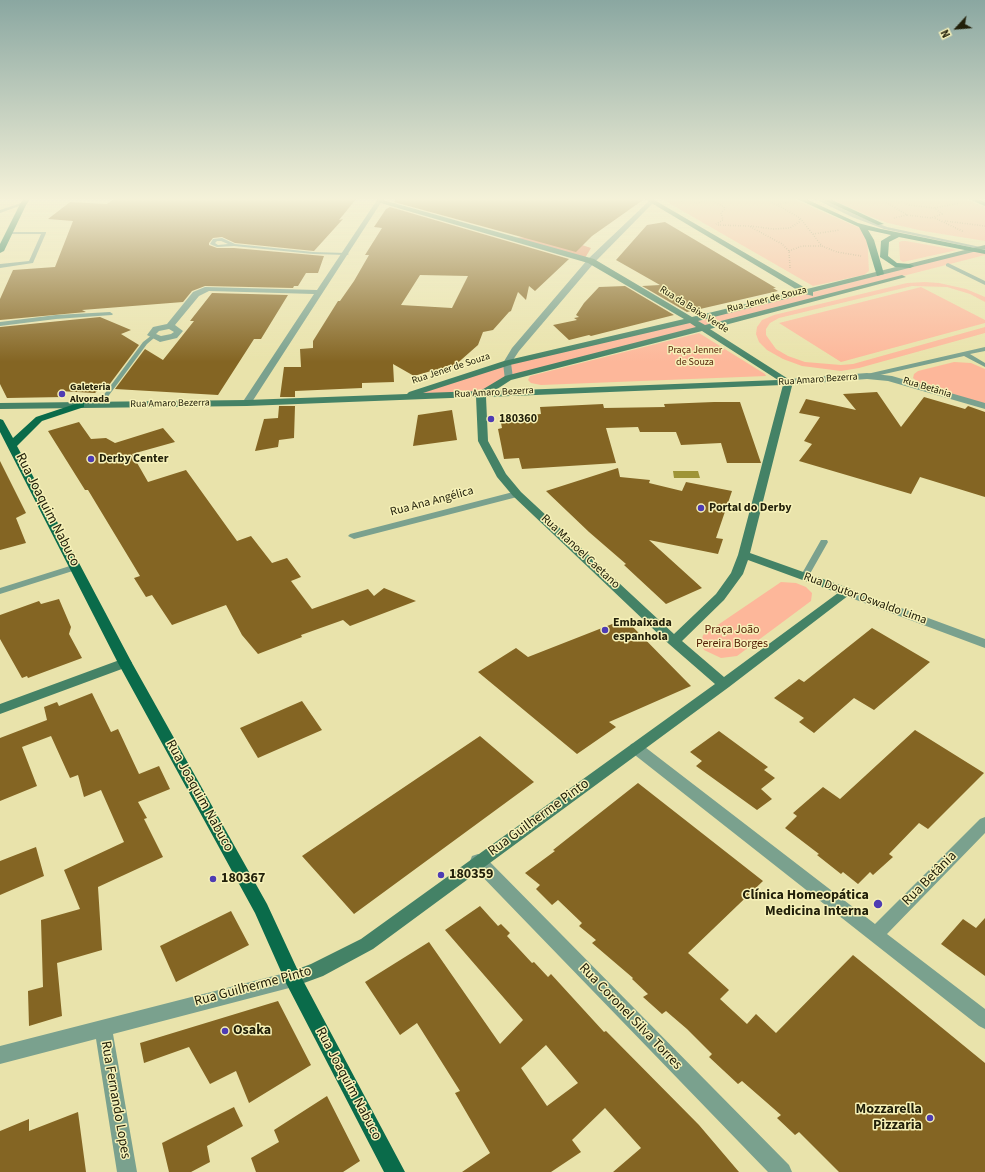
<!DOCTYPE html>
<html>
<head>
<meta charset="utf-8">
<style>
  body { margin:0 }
  #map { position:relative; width:985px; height:1172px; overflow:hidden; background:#e9e3ab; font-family:"Source Sans 3",sans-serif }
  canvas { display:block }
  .north { position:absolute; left:937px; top:8px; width:40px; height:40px; -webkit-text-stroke:3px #f6f1b8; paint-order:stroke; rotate:244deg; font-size:11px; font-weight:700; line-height:16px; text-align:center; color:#22200a }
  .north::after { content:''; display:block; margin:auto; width:14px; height:18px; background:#22200a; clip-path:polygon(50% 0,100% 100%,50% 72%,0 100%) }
</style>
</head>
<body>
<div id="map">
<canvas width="985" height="1172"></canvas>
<div class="north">N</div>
</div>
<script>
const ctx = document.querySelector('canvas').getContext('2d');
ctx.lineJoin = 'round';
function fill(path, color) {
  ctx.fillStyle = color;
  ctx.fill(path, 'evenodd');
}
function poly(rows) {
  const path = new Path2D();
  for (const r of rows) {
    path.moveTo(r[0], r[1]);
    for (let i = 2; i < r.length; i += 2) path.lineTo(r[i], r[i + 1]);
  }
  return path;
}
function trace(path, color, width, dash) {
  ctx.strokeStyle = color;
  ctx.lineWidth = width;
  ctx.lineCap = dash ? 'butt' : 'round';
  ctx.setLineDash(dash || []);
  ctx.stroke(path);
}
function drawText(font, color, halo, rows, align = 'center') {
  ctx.font = font + ' "Source Sans 3",sans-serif';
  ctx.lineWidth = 3;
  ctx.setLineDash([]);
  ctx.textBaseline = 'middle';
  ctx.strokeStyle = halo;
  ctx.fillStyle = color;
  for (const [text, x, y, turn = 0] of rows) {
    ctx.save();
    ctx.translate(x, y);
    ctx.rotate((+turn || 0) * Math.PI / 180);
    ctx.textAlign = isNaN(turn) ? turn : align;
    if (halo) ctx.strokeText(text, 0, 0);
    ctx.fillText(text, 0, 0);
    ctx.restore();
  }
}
const green = poly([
  [660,198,791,198,862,229,867,234,869,271,864,275,813,286],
  [828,198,963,198,985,207,985,241,923,231,888,223,871,217],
  [902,241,906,241,957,250,903,262,900,260,899,242],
  [973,250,985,252,985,255,505,378,481,393,402,397,451,379,691,320,803,295],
  [925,282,939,283,966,289,985,297,985,302,970,294,947,287,912,286,779,318,770,323,766,329,766,335,776,349,788,356,805,362,841,365,853,364,985,327,985,333,859,368,841,371,802,366,783,359,767,350,759,342,756,334,757,327,762,320,774,315,907,283],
  [921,287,985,320,985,323,841,362,779,323],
  [699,333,765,374,766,376,541,385,531,383,528,380,530,376,538,374],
  [954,362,971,363,985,369,985,404,921,384,913,378,914,374,918,371],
  [781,582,796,583,806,587,812,593,811,601,737,656,721,658,704,650,701,644,703,635]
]);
const forest = poly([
  [552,235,591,248,585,258,514,238]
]);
const water = poly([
  [673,471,698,471,700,478,674,478]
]);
const building = poly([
  [115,198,357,198,339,220,343,219,314,251,235,243,222,237,213,238,209,243,209,245,217,248,234,248,324,256,318,273,306,273,298,286,294,286,293,288,205,286,192,291,183,302,82,310,86,312,0,320,0,299,13,270,55,267,73,221,48,219,70,202,107,204],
  [396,198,642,198,643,200,592,236,576,252,394,202],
  [390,207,569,259,535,291,529,286,526,300,518,292,511,311,509,312,493,330,483,332,478,345,453,367,446,366,437,372,431,371,414,376,393,364,394,382,362,383,362,388,295,391,295,397,280,397,284,367,301,367,300,349,313,348,313,341,338,301,340,301,354,281,369,255,365,255,382,228,374,227,386,209],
  [420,275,468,276,452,308,401,305],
  [665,222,776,288,773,288,778,291,687,312,642,286,660,285,616,260,647,225],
  [625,286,674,315,591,336,589,335,569,340,553,325,577,320,574,318,579,317,576,315,584,303,599,287],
  [212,293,288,295,261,339,254,339,218,395,115,389,145,349,163,360,194,321,190,321],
  [100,317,131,330,121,334,139,345,106,389,98,390,95,393,59,391,63,397,7,398,0,384,0,327],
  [877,392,901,427,924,397,965,409,968,406,985,412,985,497,920,477,911,494,799,461,812,444,804,441,820,417,799,413,806,399,856,410,843,394],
  [714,402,740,402,761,463,727,463,721,443,681,445,676,432,640,432,638,427,606,428,616,463,522,469,519,458,504,459,498,429,502,428,501,423,505,422,503,417,541,414,540,407,603,404,604,408,665,407,664,404],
  [279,406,295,406,294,438,279,440,278,447,255,451,264,419,278,418],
  [452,410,457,440,413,446,418,415],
  [79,422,91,439,106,438,115,443,163,428,175,442,132,454,148,482,186,470,237,541,251,536,272,563,287,558,301,577,291,581,312,609,368,589,374,596,384,588,416,601,350,626,343,620,301,635,302,637,258,654,242,635,226,605,172,625,152,595,146,597,134,578,140,576,88,490,85,490,48,431],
  [0,461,26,513,16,518,26,543,0,550],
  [618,468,620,477,650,480,649,483,682,491,686,482,732,491,716,538,723,539,718,554,649,540,702,588,666,604,624,565,626,564,589,532,546,491],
  [59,599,71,627,69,634,82,658,28,678,27,676,22,678,0,639,0,615,39,601,41,604],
  [625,619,691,686,609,722,616,727,577,754,478,672,516,648,528,657],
  [872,628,930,662,874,710,854,698,814,733,799,722,804,718,774,698,799,679,804,682],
  [92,693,111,732,118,729,139,774,159,766,170,789,138,802,147,818,144,819,163,857,98,887,102,950,57,963,62,1016,29,1026,28,991,43,987,41,920,80,909,64,870,124,842,101,790,84,797,78,775,70,778,51,736,22,747,37,786,0,801,0,738,47,720,44,707,57,702,59,706],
  [302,701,322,730,258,758,240,728],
  [915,730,984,773,928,829,919,823,889,854,893,857,873,875,870,872,858,884,843,872,841,874,817,855,819,854,785,828,797,816,793,813,823,787,840,799],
  [719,731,768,767,764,770,775,778,761,789,772,799,757,810,696,766,702,761,690,752],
  [480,736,534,782,354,914,302,856],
  [638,783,763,881,688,953,729,990,720,999,747,1024,756,1014,776,1033,853,955,985,1063,985,1172,839,1172,799,1132,795,1135,777,1118,781,1115,742,1081,738,1084,709,1057,712,1054,687,1029,666,1011,662,1014,643,997,648,994,632,979,633,978,592,943,596,940,579,926,582,923,558,900,552,905,536,889,540,885,525,873,555,851,553,850],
  [36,847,44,876,0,895,0,861],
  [480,906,498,926,501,924,510,933,507,936,532,963,534,962,548,977,551,974,604,1032,606,1031,699,1125,739,1172,613,1172,641,1148,605,1108,572,1140,581,1152,551,1172,462,1172,490,1153,455,1093,460,1091,417,1023,400,1035,365,982,429,942,500,1044,523,1020,445,930],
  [546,1045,578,1083,547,1106,521,1068],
  [231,911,249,945,176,982,160,946],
  [985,918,985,976,941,944,963,919,976,928],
  [278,1001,311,1065,249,1103,236,1071,210,1084,189,1047,144,1063,140,1043],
  [327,1096,360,1161,343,1172,256,1172,251,1158,279,1142,274,1130],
  [234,1107,243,1126,207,1146,210,1162,191,1172,169,1172,162,1143],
  [78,1112,86,1172,0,1172,0,1131,29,1119,29,1131]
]);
const path = poly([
  [688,198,696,203,712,200,724,207,725,209,721,213,723,220,716,224],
  [758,198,770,201,800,218,822,246,837,252,861,256],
  [869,198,900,202,920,198],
  [884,201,907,215,931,218,942,214,934,208,909,205,904,202],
  [679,202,692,198],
  [778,204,789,202],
  [935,208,959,203],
  [894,218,907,215],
  [935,218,964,232],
  [945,221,985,226],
  [718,225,749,226,782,244,789,251,790,268],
  [751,226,773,229,790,228,799,222,800,218],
  [813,234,840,230],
  [789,251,802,246,821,246]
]);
const lane = poly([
  [813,198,819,198,856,215,887,227,985,248,985,250,884,229,852,217,813,198],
  [21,203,25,204,0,213,0,210,21,203],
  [7,232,46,232,46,233,33,263,0,268,0,264,29,261,41,234,9,234,7,233,7,232],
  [222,238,235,244,313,252,347,253,349,254,347,255,313,254,234,246,217,247,210,244,213,239,222,238],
  [217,241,221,241,228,244,218,245,215,243,217,241],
  [948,263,985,281,985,285,946,266,946,264,948,263],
  [110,312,113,314,112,315,56,319,0,326,0,322,56,315,110,312],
  [152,335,154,336,154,338,147,344,101,406,97,406,97,404,143,342,152,335],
  [985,347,985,351,970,354,985,363,985,367,964,356,867,378,864,376,867,374,985,347],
  [821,540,827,540,828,542,807,579,801,579,800,577,821,540],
  [73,565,79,565,80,567,79,569,0,594,0,588,73,565]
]);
const street = poly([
  [377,200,382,201,250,405,244,405,242,403,314,294,209,291,199,296,175,325,183,331,177,338,160,342,147,335,153,327,167,324,193,292,205,287,317,290,377,200],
  [169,329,174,332,171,334,161,336,156,334,159,331,169,329],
  [650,200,655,201,594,263,519,351,511,363,513,378,508,381,505,380,503,363,512,348,588,259,650,200],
  [867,373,892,376,985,403,985,409,888,381,867,379,788,385,783,382,788,379,867,373],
  [517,491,522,494,521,496,354,539,348,536,350,534,517,491],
  [847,588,985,639,985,648,843,595,841,592,847,588],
  [636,743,641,744,875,924,980,819,985,817,985,833,887,934,985,1009,985,1029,979,1026,631,752,629,748,631,744,636,743],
  [478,854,484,856,789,1165,792,1172,768,1172,472,866,470,861,472,856,478,854],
  [293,971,299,973,302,979,299,985,293,987,113,1034,137,1172,117,1172,96,1039,0,1064,0,1046,293,971]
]);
const secondary = poly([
  [378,198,384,198,383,200,594,259,692,317,799,291,643,198,651,198,807,289,985,245,985,249,813,292,813,296,805,294,698,321,705,325,902,275,906,277,710,329,793,382,750,553,851,589,853,592,729,687,373,949,323,976,293,987,287,985,284,979,287,973,311,964,361,939,715,684,669,644,513,496,497,477,478,441,476,397,247,406,0,409,0,403,247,400,407,394,409,392,504,361,684,319,588,263,377,202,378,198],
  [690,323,696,327,505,376,480,391,423,393,510,365,690,323],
  [702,331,778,380,494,391,511,380,702,331],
  [783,385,738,555,731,573,716,594,674,634,521,492,506,474,488,441,486,397,783,385],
  [748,560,838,593,724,677,682,641,724,600,743,574,748,560],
  [125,658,130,660,132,663,130,666,0,714,0,704,125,658]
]);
const primary = poly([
  [24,198,31,198,26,205,4,251,0,253,0,244,20,204,24,198],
  [795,198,804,198,858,223,881,229,985,250,985,254,899,237,889,242,888,256,897,263,910,264,914,266,910,268,895,267,880,257,881,241,891,235,868,230,874,240,884,274,877,276,866,240,859,227,795,198],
  [819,198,828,198,884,224,878,225,819,198],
  [966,198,975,198,985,202,985,206,966,198],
  [81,402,84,403,84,407,42,421,17,446,132,663,267,904,299,973,405,1172,384,1172,287,985,255,913,118,663,0,432,0,419,3,420,13,438,36,417,81,402]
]);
const markers = [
  [62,394,4,"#4e3cb3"],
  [491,419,4,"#4e3cb3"],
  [91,459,4,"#4e3cb3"],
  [701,508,4,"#4e3cb3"],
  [605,630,4,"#4e3cb3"],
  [441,875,4,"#4e3cb3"],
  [213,879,4,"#4e3cb3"],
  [878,904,5,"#4e3cb3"],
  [225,1031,4,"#4e3cb3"],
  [930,1118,4,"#4e3cb3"]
];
const farStreetnames = [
  ["Rua Jener de Souza",767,300,-14],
  ["Rua da Baixa Verde",694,310,32],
  ["Rua Jener de Souza",451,369,-18],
  ["Rua Amaro Bezerra",818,380,-4],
  ["Rua Betânia",927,388,17],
  ["Rua Amaro Bezerra",494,393,-3],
  ["Rua Amaro Bezerra",170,404,-1]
];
const farParknames = [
  ["Praça Jenner",695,351],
  ["de Souza",695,363]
];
const farPoinames = [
  ["Galeteria",70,388],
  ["Alvorada",70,400]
];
const poiNames = [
  ["180360",499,419],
  ["Derby Center",99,459],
  ["Portal do Derby",709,508],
  ["Embaixada",613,623],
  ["espanhola",613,637]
];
const streetNames = [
  ["Rua Ana Angélica",432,502,-15],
  ["Rua Manoel Caetano",580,552,43],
  ["Rua Doutor Oswaldo Lima",865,599,20]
];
const parkNames = [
  ["Praça João",732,630],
  ["Pereira Borges",732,644]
];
const nearStreetnames = [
  ["Rua Joaquim Nabuco",47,510,63],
  ["Rua Joaquim Nabuco",199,796,61],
  ["Rua Guilherme Pinto",539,818,-36],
  ["Rua Betânia",930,879,-45],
  ["Rua Guilherme Pinto",253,987,-15],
  ["Rua Coronel Silva Torres",630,1017,46],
  ["Rua Joaquim Nabuco",348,1084,62],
  ["Rua Fernando Lopes",115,1100,80]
];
const nearPoinames = [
  ["180359",449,875],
  ["180367",221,879],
  ["Clínica Homeopática",869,896,"right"],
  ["Medicina Interna",869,912,"right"],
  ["Osaka",233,1031],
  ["Mozzarella",922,1110,"right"],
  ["Pizzaria",922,1126,"right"]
];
fill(green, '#fdb79a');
fill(forest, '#e38e6b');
fill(water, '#9e9436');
fill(building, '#846523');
trace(path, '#817d57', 1.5, [0.5, 2]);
fill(lane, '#7aa18e');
fill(street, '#7aa18e');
fill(secondary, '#448266');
fill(primary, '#0a6b4a');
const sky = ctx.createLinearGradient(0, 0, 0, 362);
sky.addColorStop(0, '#8aa7a1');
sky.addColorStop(0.55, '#f5f2d9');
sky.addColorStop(1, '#f5f2d900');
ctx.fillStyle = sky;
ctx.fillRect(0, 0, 985, 362);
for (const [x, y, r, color] of markers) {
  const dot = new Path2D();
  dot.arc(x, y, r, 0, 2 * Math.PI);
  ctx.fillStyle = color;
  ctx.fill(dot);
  trace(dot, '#f6f1b8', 1.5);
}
drawText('10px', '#22200a', '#f6f1b8', farStreetnames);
drawText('10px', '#521d03', '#f6f1b8', farParknames);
drawText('bold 10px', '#22200a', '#f6f1b8', farPoinames, 'left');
drawText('bold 12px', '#22200a', '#f6f1b8', poiNames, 'left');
drawText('12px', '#22200a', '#f6f1b8', streetNames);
drawText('12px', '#521d03', '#f6f1b8', parkNames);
drawText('14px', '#22200a', '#f6f1b8', nearStreetnames);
drawText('bold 14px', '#22200a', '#f6f1b8', nearPoinames, 'left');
</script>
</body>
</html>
